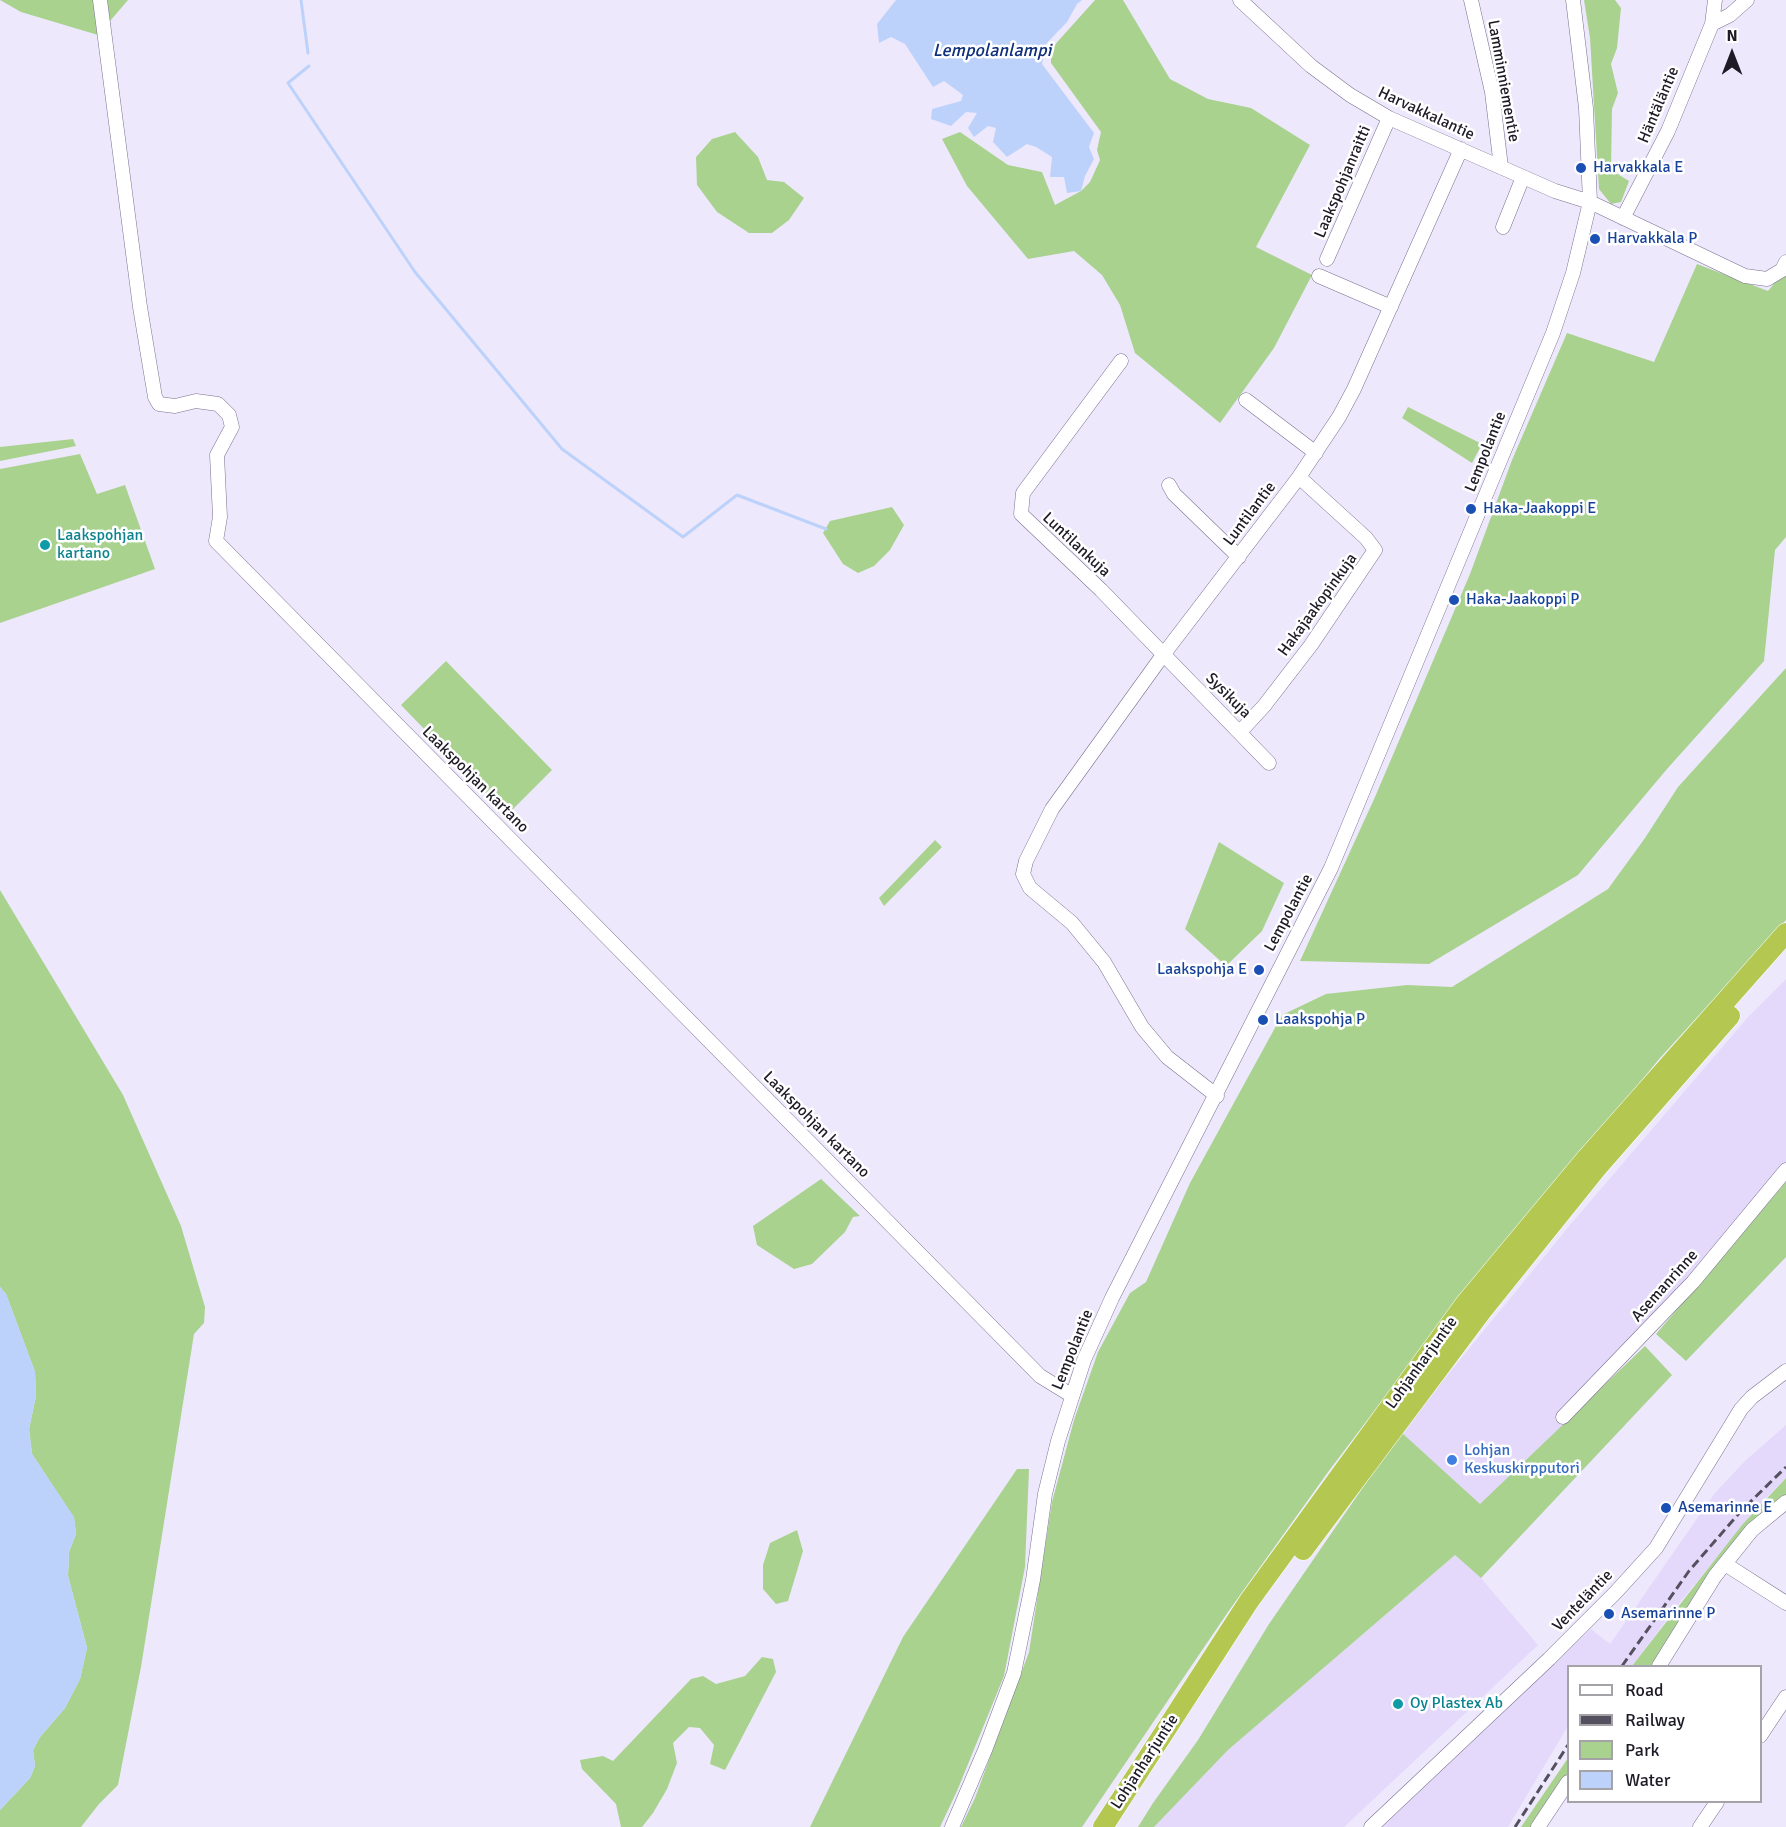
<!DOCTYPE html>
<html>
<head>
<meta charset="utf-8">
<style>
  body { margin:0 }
  #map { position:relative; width:1786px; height:1827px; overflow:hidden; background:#eee8fd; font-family:Signika,sans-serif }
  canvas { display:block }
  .legend { position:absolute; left:1567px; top:1665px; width:195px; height:138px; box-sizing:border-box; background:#fff; border:2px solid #a5a3a8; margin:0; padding:8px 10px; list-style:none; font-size:18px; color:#1e1a26 }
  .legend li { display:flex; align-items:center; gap:12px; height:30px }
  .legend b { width:30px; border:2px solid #a5a3a8 }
  .north { position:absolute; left:1702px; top:24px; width:60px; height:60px; -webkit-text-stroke:4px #fff; paint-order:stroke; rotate:0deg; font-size:16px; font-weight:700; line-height:24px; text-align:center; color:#1e1a26 }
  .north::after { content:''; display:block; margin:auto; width:21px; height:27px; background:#1e1a26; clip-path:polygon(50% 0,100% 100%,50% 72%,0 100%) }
</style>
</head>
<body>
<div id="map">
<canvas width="1786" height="1827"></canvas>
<ul class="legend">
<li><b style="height:8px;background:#fff"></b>Road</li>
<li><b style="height:8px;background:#55505f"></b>Railway</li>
<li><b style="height:16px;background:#a9d28f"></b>Park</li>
<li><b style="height:16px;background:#bdd2fb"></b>Water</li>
</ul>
<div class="north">N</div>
</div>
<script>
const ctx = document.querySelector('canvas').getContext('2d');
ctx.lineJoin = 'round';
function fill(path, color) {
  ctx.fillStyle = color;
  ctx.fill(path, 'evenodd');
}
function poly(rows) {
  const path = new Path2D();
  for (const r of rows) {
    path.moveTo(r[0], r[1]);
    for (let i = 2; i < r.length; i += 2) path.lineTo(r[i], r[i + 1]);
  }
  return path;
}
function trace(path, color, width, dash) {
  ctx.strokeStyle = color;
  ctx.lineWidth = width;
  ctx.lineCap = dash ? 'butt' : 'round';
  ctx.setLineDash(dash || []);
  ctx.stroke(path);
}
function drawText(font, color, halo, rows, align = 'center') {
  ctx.font = font + ' Signika,sans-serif';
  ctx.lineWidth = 5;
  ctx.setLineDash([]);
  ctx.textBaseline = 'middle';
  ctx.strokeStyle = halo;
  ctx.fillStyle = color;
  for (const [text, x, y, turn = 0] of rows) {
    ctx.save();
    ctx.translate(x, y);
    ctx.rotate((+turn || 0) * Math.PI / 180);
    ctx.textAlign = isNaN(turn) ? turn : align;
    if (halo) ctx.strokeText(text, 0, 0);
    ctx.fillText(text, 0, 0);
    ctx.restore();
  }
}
const built = poly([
  [1786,979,1786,1162,1582,1408,1480,1505,1401,1432,1570,1225,1748,1017],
  [1786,1425,1786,1478,1766,1498,1681,1601,1632,1666,1568,1666,1568,1726,1508,1827,1378,1827,1509,1702,1591,1629,1610,1644,1714,1494,1746,1460],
  [1455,1555,1481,1578,1538,1645,1344,1827,1154,1827,1228,1750]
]);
const green = poly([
  [0,0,128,0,98,35,21,12],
  [1095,0,1123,0,1170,79,1208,99,1251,108,1310,145,1256,247,1312,275,1274,348,1220,423,1135,353,1120,305,1102,275,1074,251,1028,259,967,186,942,139,960,132,1008,165,1042,172,1055,205,1081,191,1090,182,1100,160,1097,150,1101,132,1051,63,1051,49],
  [1584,0,1615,0,1621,8,1617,48,1611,64,1618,93,1612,109,1611,170,1629,181,1621,202,1611,204,1599,189,1590,38],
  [735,132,758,157,767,180,784,182,804,198,789,220,772,233,749,233,717,212,697,185,696,157,712,139],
  [1697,264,1768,291,1786,269,1786,537,1775,550,1764,661,1667,769,1578,875,1429,964,1300,961,1375,797,1470,574,1512,460,1567,333,1654,362],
  [1408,407,1482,444,1472,463,1402,418],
  [73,439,76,446,0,461,0,447],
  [80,454,97,494,125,485,155,569,0,623,0,469],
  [892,507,904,525,890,550,874,566,858,573,843,564,823,533,830,521],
  [446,661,552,770,507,815,401,705],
  [1786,668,1786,920,1660,1058,1436,1330,1328,1472,1228,1612,1082,1827,961,1827,975,1798,1029,1652,1052,1502,1074,1420,1098,1352,1130,1293,1146,1282,1190,1183,1282,1015,1326,994,1407,985,1452,987,1608,889,1645,838,1678,787],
  [935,840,942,847,884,906,879,898],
  [1219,842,1284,883,1262,931,1226,966,1185,929],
  [0,890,123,1095,181,1226,205,1307,204,1323,194,1334,141,1667,118,1785,99,1804,81,1827,0,1827,0,1810,30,1778,35,1766,33,1750,40,1737,65,1708,80,1679,87,1648,68,1576,69,1552,76,1534,74,1518,32,1454,29,1429,36,1396,35,1372,6,1294,0,1287],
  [821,1179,860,1216,853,1217,845,1232,812,1264,794,1269,757,1245,753,1226],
  [1786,1182,1786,1257,1686,1361,1656,1334],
  [1645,1346,1672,1375,1481,1578,1455,1555,1228,1750,1154,1827,1138,1827,1153,1803,1198,1740,1269,1624,1401,1432,1480,1504],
  [1017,1469,1029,1469,1025,1567,1004,1676,957,1791,940,1827,810,1827,903,1637],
  [1786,1478,1786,1497,1654,1666,1632,1666,1742,1525],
  [797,1530,803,1551,788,1601,776,1604,763,1589,763,1565,770,1543],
  [762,1657,773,1659,776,1672,725,1770,710,1764,714,1745,700,1728,689,1727,673,1743,677,1763,667,1789,653,1813,642,1827,621,1827,616,1804,582,1769,580,1760,603,1756,613,1761,691,1679,703,1676,716,1684,745,1676],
  [1568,1758,1568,1774,1532,1827,1521,1827]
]);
const water = poly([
  [896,0,1082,0,1077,4,1067,22,1046,44,1042,64,1094,133,1089,147,1094,159,1085,176,1081,191,1067,193,1064,177,1050,177,1052,157,1036,147,1027,144,1007,157,993,142,996,128,988,126,974,137,968,128,977,113,966,112,951,126,931,119,932,109,961,101,963,95,944,81,933,87,905,44,891,37,879,43,877,24],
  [0,1287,6,1294,35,1372,36,1396,29,1429,32,1454,74,1517,76,1534,69,1552,68,1576,87,1648,80,1679,65,1708,40,1737,33,1750,35,1766,30,1778,0,1810]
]);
const stream = poly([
  [301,0,308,53],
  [309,66,288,83,415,272,562,449,683,537,737,495,826,529]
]);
const minor = poly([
  [100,0,140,307,155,397,159,404,175,406,196,401,218,404,229,415,232,427,217,455,220,517,216,541,1040,1376,1071,1395],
  [1240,0,1311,66,1350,95,1389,118,1555,191,1590,202,1745,276,1767,279,1782,270,1786,262],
  [1471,0,1492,92,1501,167],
  [1712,24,1730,15,1747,0],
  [1623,218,1668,131,1712,24,1715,0],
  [1503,227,1523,177],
  [1327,259,1389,118],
  [1319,276,1391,307],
  [1121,361,1023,493,1021,514,1101,590,1269,763],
  [1246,400,1316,453],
  [1169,485,1174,494,1239,557],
  [1240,732,1264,706,1311,645,1375,550,1366,538,1299,477],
  [1217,1096,1167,1057,1142,1027,1104,962,1072,923,1030,888,1023,874,1026,861,1052,809,1163,655,1299,477,1339,417,1354,389,1461,149],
  [1563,1417,1693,1282,1786,1170],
  [1725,1564,1786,1603],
  [1659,1666,1715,1576,1752,1530,1786,1502],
  [1760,1736,1786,1697],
  [952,1827,985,1750,1014,1673,1033,1580,1045,1494,1058,1441,1084,1360,1112,1298,1331,868,1553,333,1573,273,1590,202,1586,108,1573,0],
  [1371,1827,1549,1659,1616,1592,1656,1548,1741,1409,1752,1397,1786,1371],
  [1538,1827,1568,1782],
  [1700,1827,1717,1802]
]);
const highway = poly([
  [1303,1550,1481,1312,1596,1169,1730,1016],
  [1103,1827,1249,1601,1465,1304,1585,1160,1786,933]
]);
const rail = poly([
  [1622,1666,1689,1571,1741,1511,1786,1467],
  [1515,1827,1568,1745]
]);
const markers = [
  [1581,168,6,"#1a4fb4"],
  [1595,239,6,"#1a4fb4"],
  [1471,509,6,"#1a4fb4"],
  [45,545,6,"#0f9aa8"],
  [1454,600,6,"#1a4fb4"],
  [1259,970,6,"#1a4fb4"],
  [1263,1020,6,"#1a4fb4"],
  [1452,1460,6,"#3f7fe0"],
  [1666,1508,6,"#1a4fb4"],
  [1609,1614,6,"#1a4fb4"],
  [1398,1704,6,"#0f9aa8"]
];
const streetNames = [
  ["Lamminniementie",1503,81,80],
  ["Häntäläntie",1659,105,-67],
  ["Harvakkalantie",1426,114,25],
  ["Laakspohjanraitti",1343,182,-67],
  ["Lempolantie",1486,452,-68],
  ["Luntilantie",1250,514,-53],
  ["Luntilankuja",1076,545,43],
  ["Hakajaakopinkuja",1318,605,-54],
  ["Sysikuja",1228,696,45],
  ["Laakspohjan kartano",475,780,45],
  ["Lempolantie",1289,913,-62],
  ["Laakspohjan kartano",816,1125,45],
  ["Asemanrinne",1665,1286,-48],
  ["Lempolantie",1073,1350,-68],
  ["Lohjanharjuntie",1422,1363,-54],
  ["Venteläntie",1583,1601,-46],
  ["Lohjanharjuntie",1145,1762,-57]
];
const transitNames = [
  ["Harvakkala E",1593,168],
  ["Harvakkala P",1607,239],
  ["Haka-Jaakoppi E",1483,509],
  ["Haka-Jaakoppi P",1466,600],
  ["Laakspohja E",1247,970,"right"],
  ["Laakspohja P",1275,1020],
  ["Asemarinne E",1678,1508],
  ["Asemarinne P",1621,1614]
];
const cultureNames = [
  ["Laakspohjan",57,536],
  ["kartano",57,554],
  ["Oy Plastex Ab",1410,1704]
];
const shopNames = [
  ["Lohjan",1464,1451],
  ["Keskuskirpputori",1464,1469]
];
const waterNames = [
  ["Lempolanlampi",992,51]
];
fill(built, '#e4d9fb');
fill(green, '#a9d28f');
fill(water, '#bdd2fb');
trace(stream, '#bdd2fb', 3);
trace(minor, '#7a708e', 15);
trace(highway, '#fff', 21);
trace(minor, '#fff', 14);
trace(highway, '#b4c750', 20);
trace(rail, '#55505f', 3, [9, 4.5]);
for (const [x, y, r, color] of markers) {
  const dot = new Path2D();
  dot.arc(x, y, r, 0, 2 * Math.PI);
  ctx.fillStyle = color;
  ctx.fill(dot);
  trace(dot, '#fff', 2);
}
drawText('16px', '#1e1a26', '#fff', streetNames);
drawText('16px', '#164399', '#fff', transitNames, 'left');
drawText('16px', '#0d838f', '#fff', cultureNames, 'left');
drawText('16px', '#366cbe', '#fff', shopNames, 'left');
drawText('italic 18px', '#11307b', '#fff', waterNames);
</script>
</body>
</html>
